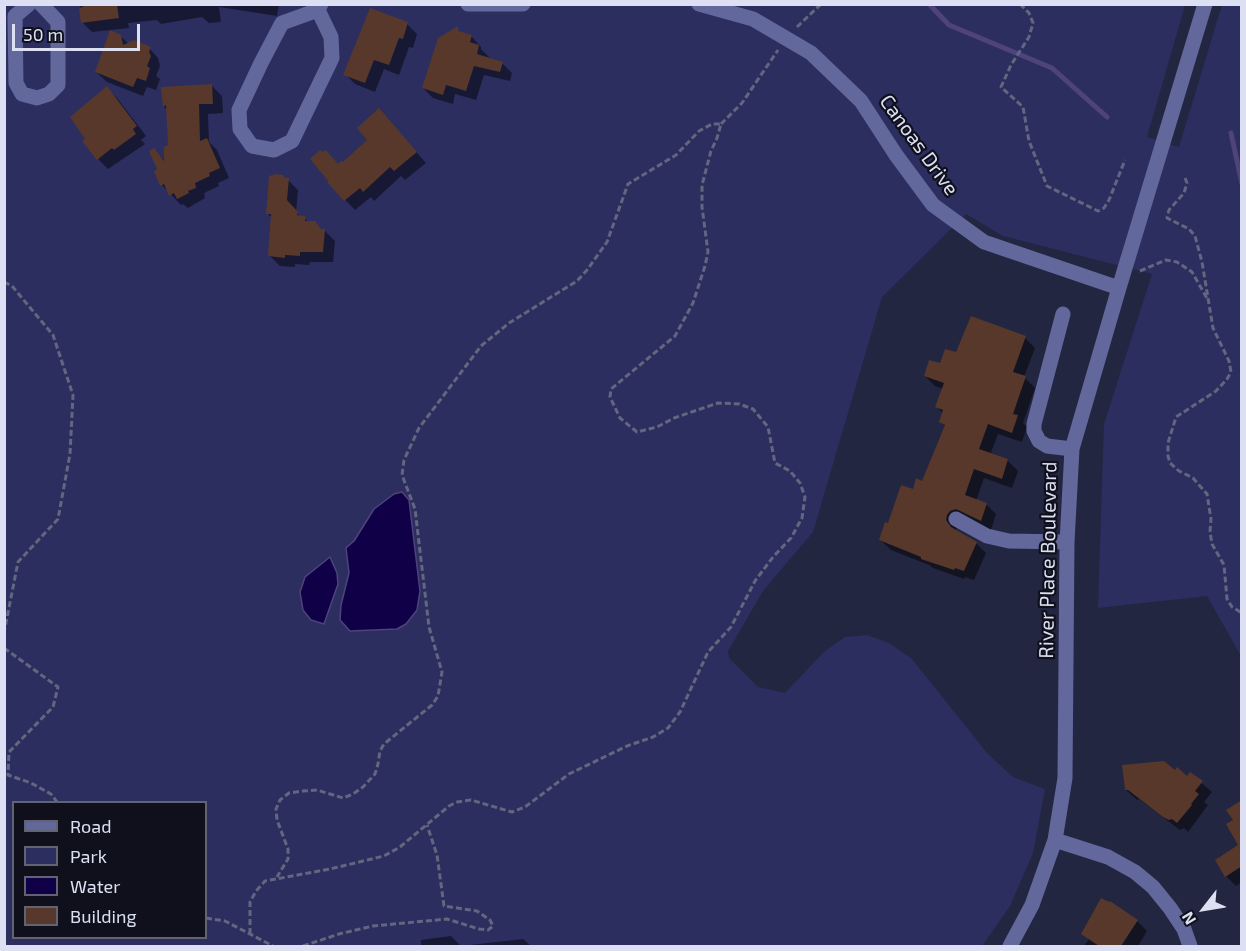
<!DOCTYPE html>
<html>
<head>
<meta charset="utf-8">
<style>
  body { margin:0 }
  #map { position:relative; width:1246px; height:951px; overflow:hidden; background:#232641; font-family:"Exo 2",sans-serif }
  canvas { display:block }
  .frame { position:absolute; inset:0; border:6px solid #dde0f2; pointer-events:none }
  .legend { position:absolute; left:12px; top:801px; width:195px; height:138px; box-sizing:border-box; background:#0f101c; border:2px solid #616372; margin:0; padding:8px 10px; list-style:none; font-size:18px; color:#dde0f2 }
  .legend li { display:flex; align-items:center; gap:12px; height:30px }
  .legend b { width:30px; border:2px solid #616372 }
  .north { position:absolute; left:1174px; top:879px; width:60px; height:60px; -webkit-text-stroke:4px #0f101c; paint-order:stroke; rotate:239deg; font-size:16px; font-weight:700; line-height:24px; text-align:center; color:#dde0f2 }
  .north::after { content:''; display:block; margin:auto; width:21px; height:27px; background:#dde0f2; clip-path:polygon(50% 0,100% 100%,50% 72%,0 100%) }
  .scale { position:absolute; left:12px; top:24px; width:128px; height:27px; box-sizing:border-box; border:3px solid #dde0f2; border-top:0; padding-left:8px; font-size:18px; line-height:21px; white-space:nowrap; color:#dde0f2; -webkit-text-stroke:4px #0f101c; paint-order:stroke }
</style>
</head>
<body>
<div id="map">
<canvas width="1246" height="951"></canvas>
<div class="frame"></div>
<ul class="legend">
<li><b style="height:8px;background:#62689c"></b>Road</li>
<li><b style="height:16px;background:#2c2e60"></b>Park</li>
<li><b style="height:16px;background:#100048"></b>Water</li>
<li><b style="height:16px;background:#57382b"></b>Building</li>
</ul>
<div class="north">N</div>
<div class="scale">50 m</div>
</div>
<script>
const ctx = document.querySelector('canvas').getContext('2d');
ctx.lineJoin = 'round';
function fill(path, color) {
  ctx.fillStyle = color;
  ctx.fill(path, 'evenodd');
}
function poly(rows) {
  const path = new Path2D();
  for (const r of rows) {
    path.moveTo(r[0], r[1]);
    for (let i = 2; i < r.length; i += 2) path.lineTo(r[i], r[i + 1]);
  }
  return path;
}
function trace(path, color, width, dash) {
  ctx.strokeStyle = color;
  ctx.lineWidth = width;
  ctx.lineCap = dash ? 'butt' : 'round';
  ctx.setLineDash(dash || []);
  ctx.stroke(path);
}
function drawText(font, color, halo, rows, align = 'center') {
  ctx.font = font + ' "Exo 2",sans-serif';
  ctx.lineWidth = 4.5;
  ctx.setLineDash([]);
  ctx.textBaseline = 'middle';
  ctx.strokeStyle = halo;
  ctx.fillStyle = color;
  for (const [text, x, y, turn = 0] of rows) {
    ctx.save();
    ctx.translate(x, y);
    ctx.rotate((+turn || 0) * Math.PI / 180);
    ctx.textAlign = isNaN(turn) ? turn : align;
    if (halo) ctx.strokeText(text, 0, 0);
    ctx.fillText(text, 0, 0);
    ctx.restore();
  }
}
const green = poly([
  [5,5,1185,5,1147,137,1179,147,1222,5,1241,5,1241,656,1207,596,1098,608,1104,424,1152,274,1003,236,966,214,882,297,813,532,763,591,728,651,729,658,758,687,785,693,825,651,845,637,867,635,889,643,912,659,987,753,1013,777,1045,789,1033,853,1010,906,982,946,5,946],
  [14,802,206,802,206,938,14,938]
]);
const water = poly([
  [402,492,409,500,420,591,417,610,406,624,397,629,350,631,340,620,341,605,349,573,346,548,354,541,374,509,394,494,402,492],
  [330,557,337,573,338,584,324,624,311,620,303,610,300,592,305,577,330,557]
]);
const shadow = poly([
  [80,4,279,4,277,16,219,7,221,22,209,23,202,17,161,24,157,20,128,23,129,28,92,32,82,22],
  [407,24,417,34,413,48,409,47,399,75,384,69,375,92,355,84,345,74],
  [120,36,129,44,148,47,158,58,160,66,156,76,160,79,156,90,147,87,143,96,107,82,96,72],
  [471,36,481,47,481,49,489,57,488,59,502,63,512,73,510,81,484,75,476,100,455,94,453,104,433,98,423,88],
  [212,86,222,96,223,113,208,114,209,142,217,150,229,178,218,183,219,186,204,193,205,198,188,208,183,204,181,205,162,185,154,150,166,162,170,146,168,110,164,107,163,88],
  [107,88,117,98,146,136,141,140,145,144,108,169,98,159],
  [388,120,426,163,405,180,401,176,374,201,371,197,355,210,330,184,338,166,343,164],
  [285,180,288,180,298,190,296,212,301,217,325,231,335,241,333,262,310,262,309,265,295,264,295,267,280,266,270,256,272,218,267,213],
  [1025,338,1035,348,1024,377,1035,388,1023,423,1027,427,1022,442,998,434,990,455,1008,461,1018,471,1012,488,984,478,976,501,986,504,996,514,991,530,957,525,956,531,976,543,986,553,974,580,965,577,964,579,933,568,929,565,891,550,880,540,888,524,914,491,923,483,946,427,941,422,944,414,937,407,943,389,935,386,925,376,957,354],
  [1191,774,1212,792,1204,802,1208,805,1188,832,1184,828,1180,830,1139,799,1137,800,1126,790,1187,778],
  [1242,802,1242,882,1236,886,1226,876,1240,845,1235,820],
  [1137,921,1147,931,1138,946,1084,946,1089,939,1083,934],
  [451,936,461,946,523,939,531,946,421,946,421,940]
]);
const stream = poly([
  [929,4,949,25,1052,68,1107,117],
  [1231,133,1242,184]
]);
const building = poly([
  [87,4,117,4,119,18,81,23,79,9],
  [370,8,408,22,403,39,399,38,389,65,374,60,365,83,343,75],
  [458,26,458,31,472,35,470,42,479,45,477,54,503,62,500,72,474,66,466,91,446,85,443,95,422,88,438,38],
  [110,30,121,35,123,45,134,40,151,47,149,52,151,56,147,66,150,68,146,81,137,78,133,87,95,72],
  [212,84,213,104,199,104,200,141,207,138,220,168,209,173,210,176,195,183,196,188,188,191,189,193,177,199,174,193,169,196,164,184,160,186,154,171,157,169,149,151,154,148,164,161,164,147,168,145,166,105,163,107,161,87],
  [107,86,137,126,133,129,136,134,114,150,112,148,97,160,82,141,85,139,70,117],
  [379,108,417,152,394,171,390,167,363,192,360,188,344,201,327,182,329,182,310,159,320,150,322,152,326,150,338,164,341,161,343,162,367,140,357,128],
  [276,174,283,175,285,178,289,178,287,200,298,212,297,215,305,216,305,221,315,221,321,229,325,229,323,252,300,252,300,256,285,255,285,258,268,256,271,214,266,214,269,176],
  [971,316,1026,336,1013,372,1026,376,1013,414,1018,415,1012,433,988,424,979,449,1008,459,1002,479,974,469,965,495,987,503,981,521,956,509,950,511,947,515,946,520,951,527,977,542,964,571,955,568,954,570,921,559,921,557,879,540,885,522,888,523,901,485,913,489,916,478,922,481,945,425,939,422,943,410,935,407,944,383,924,376,929,360,940,363,945,349,956,352],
  [1164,761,1175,770,1177,767,1187,776,1190,772,1203,781,1195,791,1199,794,1191,804,1192,805,1177,823,1172,819,1169,820,1163,817,1128,790,1125,790,1122,765],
  [1242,800,1242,866,1225,877,1215,860,1238,845,1226,824,1233,820,1226,810],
  [1101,898,1109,902,1110,901,1138,920,1121,946,1099,946,1081,934]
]);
const path = poly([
  [1020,4,1029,13,1033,23,1029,37,1011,65,1001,87,1023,107,1029,141,1047,186,1098,211,1104,208,1109,200,1125,160],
  [797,27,821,4],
  [721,124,742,103,778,50],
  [1185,178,1187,183,1184,193,1169,210,1167,218,1189,229,1195,236,1202,262,1213,328,1229,361,1231,372,1227,379,1216,391,1176,417,1168,443,1168,456,1170,463,1179,471,1193,478,1207,494,1211,519,1210,532,1212,544,1224,565,1227,599,1232,607,1242,613],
  [1140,271,1166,260,1177,262,1192,272,1208,300],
  [4,282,12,286,53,335,73,395,70,454,58,519,18,562,4,633],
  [4,648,58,687,53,707,9,752,8,775,31,783,51,794,57,802],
  [206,918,225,921,273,946],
  [250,934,250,902,256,891,265,881,330,869,384,856,400,847,449,806,457,802,471,800,512,812,525,807,569,774,627,746,653,737,668,728,680,712,708,652,731,627,755,581,773,557,791,538,802,518,805,497,800,483,790,471,775,463,768,427,753,409,739,404,718,403,674,418,657,427,637,432,620,418,610,397,611,389,675,336,693,303,705,266,708,252,702,207,702,185,711,151,717,138,721,124,712,124,699,131,676,155,628,184,607,242,587,270,577,281,509,323,481,346,419,428,404,460,402,475,415,509,429,627,442,672,438,696,432,705,384,744,380,751,378,764,375,774,363,787,353,794,343,798,317,790,303,791,289,793,280,800,276,809,277,820,288,849,288,859,277,877],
  [303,946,339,934,373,926,447,919,479,929,488,930,493,926,490,920,477,911,444,906,437,855,427,825]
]);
const minor = poly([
  [29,4,15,16,16,83,22,94,37,98,49,94,58,85,58,22,41,4],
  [468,4,523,4],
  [699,4,753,19,811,53,861,101,896,155,933,205,984,242,1119,288],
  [318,10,331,37,332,58,292,141,274,150,252,146,240,129,239,110,261,63,282,23,318,10,321,4],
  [1063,314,1034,424,1034,431,1039,441,1047,446,1072,449],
  [956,519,987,536,1009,541,1067,542],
  [1055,840,1108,857,1135,872,1153,887,1170,908,1184,929,1190,946],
  [1010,946,1032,905,1055,840,1065,778,1067,542,1072,449,1119,288,1205,4]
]);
const streetNames = [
  ["Canoas Drive",919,145,54],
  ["River Place Boulevard",1048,560,-89]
];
fill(green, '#2c2e60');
fill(water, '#100048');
trace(water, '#4e437b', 1.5);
fill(shadow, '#0007');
trace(stream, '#4e437b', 5);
fill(building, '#57382b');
trace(path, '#63667e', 3, [6, 3]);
trace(minor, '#62689c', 15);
drawText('20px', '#dde0f2', '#0f101c', streetNames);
</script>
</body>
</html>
